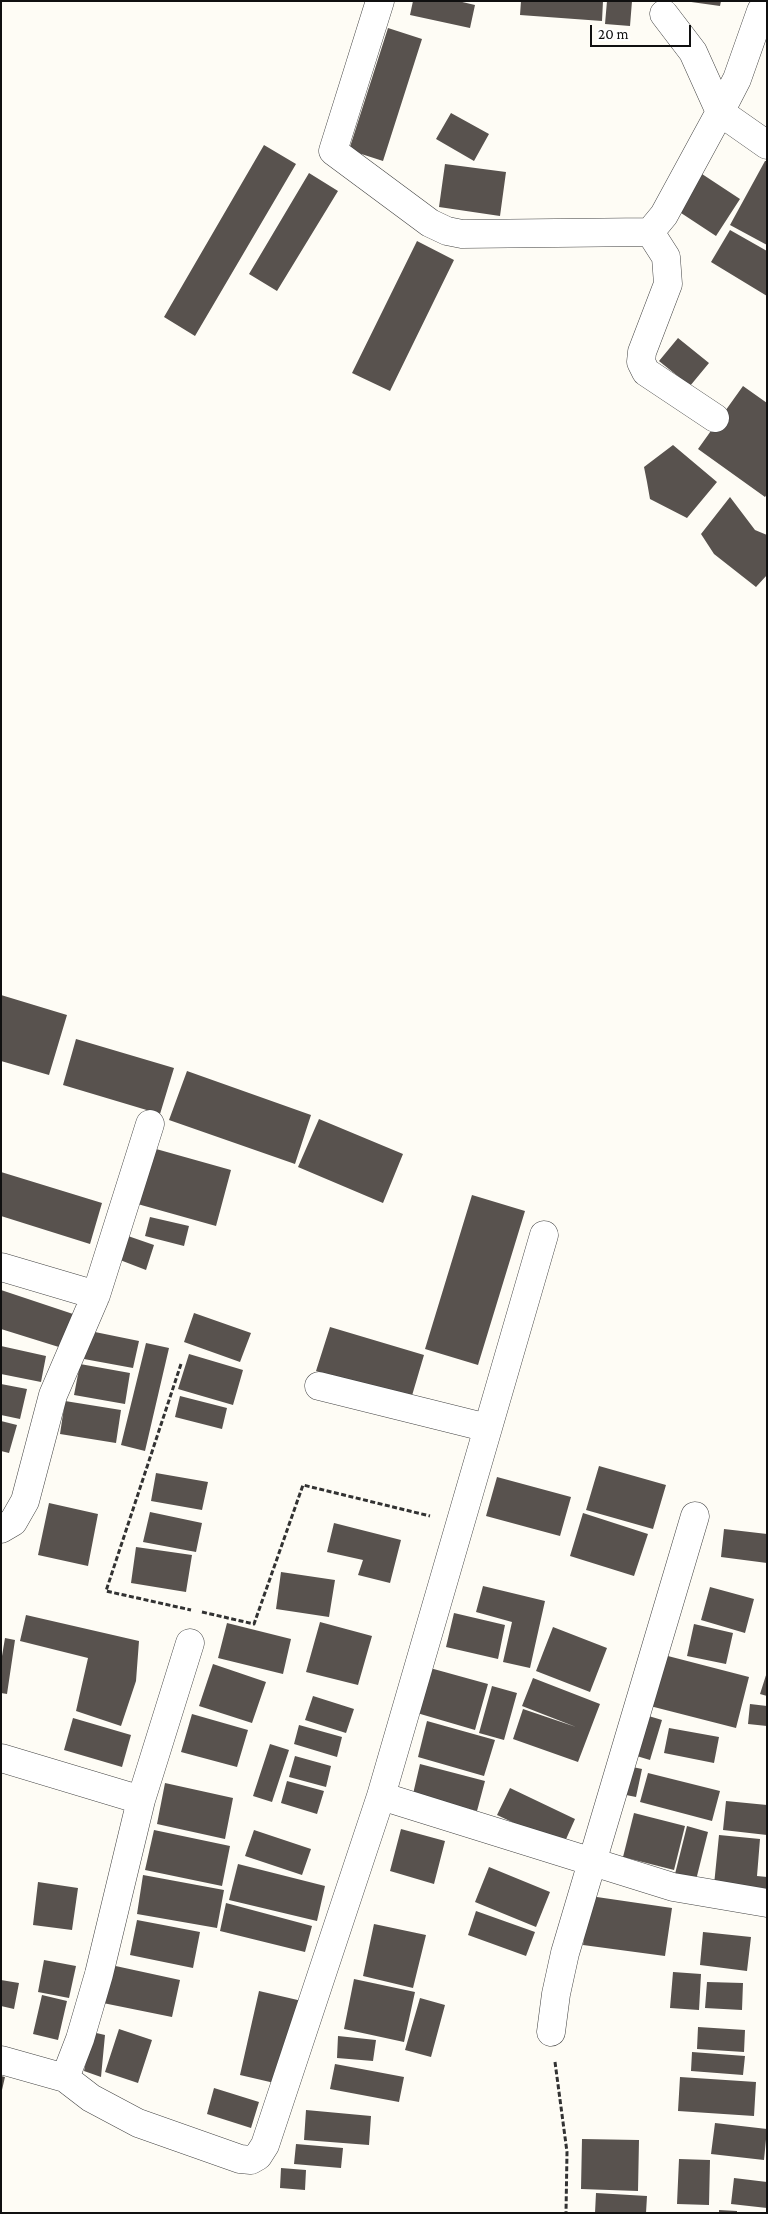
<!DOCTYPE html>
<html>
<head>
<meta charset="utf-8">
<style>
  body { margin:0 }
  #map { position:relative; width:768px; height:2214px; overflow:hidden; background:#fefcf5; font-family:"Crimson Pro",serif }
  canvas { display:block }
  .frame { position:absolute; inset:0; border:2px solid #101010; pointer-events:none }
  .scale { position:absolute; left:590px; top:25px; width:101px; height:22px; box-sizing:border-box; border:2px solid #101010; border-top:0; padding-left:6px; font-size:15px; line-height:18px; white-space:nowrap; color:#101010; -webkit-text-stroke:4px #fff; paint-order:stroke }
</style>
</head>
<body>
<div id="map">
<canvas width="768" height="2214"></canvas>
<div class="frame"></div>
<div class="scale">20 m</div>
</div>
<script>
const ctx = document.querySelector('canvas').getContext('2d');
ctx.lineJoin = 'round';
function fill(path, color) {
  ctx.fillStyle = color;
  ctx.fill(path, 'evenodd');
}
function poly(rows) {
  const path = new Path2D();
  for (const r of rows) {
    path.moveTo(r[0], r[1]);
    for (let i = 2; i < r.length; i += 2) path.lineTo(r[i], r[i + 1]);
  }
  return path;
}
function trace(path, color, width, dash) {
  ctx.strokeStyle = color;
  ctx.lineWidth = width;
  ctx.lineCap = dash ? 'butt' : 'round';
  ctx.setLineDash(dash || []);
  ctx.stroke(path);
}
const building = poly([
  [413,1,458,1,475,5,470,28,410,15],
  [521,1,603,1,602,21,520,15],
  [607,1,632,1,630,26,605,24],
  [684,1,721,1,720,6],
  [388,28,422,39,383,161,349,150],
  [451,113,489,134,474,161,436,139],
  [264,145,296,164,195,336,164,317],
  [765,161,767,161,767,245,730,225],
  [445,164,506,172,500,216,439,207],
  [309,173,338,191,277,291,249,274],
  [702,174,740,199,716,236,678,211],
  [730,230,767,251,767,296,711,262],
  [417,241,454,260,390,391,352,373],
  [678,338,709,363,690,386,659,361],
  [743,386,767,403,767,494,765,497,698,449],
  [673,445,717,482,687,518,650,499,647,482,644,467],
  [730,497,755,530,767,535,767,575,756,587,714,554,701,534],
  [1,995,67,1015,49,1075,1,1061],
  [76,1039,174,1068,160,1114,63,1085],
  [187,1071,311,1115,295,1164,169,1120],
  [319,1119,403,1154,383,1203,298,1167],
  [149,1147,231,1170,216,1226,134,1203],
  [1,1172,102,1203,90,1244,1,1216],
  [472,1195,525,1211,478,1365,425,1349],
  [150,1217,189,1226,184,1246,145,1236],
  [128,1236,154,1245,146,1270,120,1260],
  [1,1290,73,1314,62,1348,1,1329],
  [194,1313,251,1333,240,1362,184,1342],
  [330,1327,424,1355,411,1399,316,1371],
  [90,1331,139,1341,133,1368,84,1359],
  [146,1343,169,1348,145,1451,121,1445],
  [1,1346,46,1356,41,1382,1,1374],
  [189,1354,243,1370,233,1405,178,1389],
  [80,1364,130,1373,125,1404,74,1395],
  [1,1384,27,1389,20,1419,1,1415],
  [180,1396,227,1408,222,1429,175,1417],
  [65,1401,121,1410,116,1443,60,1434],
  [1,1421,17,1425,9,1453,1,1451],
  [599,1466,666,1485,653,1529,586,1510],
  [156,1473,208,1482,202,1510,151,1501],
  [497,1477,571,1497,560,1536,486,1516],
  [49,1503,98,1514,88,1566,38,1555],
  [150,1512,202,1523,196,1552,143,1542],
  [583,1513,648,1534,634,1576,570,1556],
  [334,1523,401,1540,390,1583,358,1575,363,1560,327,1552],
  [724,1529,767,1534,767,1563,721,1557],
  [136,1547,192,1555,186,1592,131,1583],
  [281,1572,335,1580,329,1617,276,1609],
  [483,1586,545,1601,530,1668,503,1662,512,1622,476,1612],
  [710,1587,754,1599,745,1633,701,1620],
  [454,1613,505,1625,498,1659,446,1647],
  [26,1615,139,1641,136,1681,121,1726,76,1711,88,1658,20,1641],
  [320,1622,372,1636,358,1685,306,1672],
  [227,1623,291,1639,283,1674,218,1658],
  [694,1624,733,1633,726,1664,687,1656],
  [553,1627,607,1648,590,1692,536,1671],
  [5,1638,15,1640,7,1694,1,1693,1,1662],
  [664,1655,749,1677,736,1728,650,1706],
  [213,1664,266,1682,252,1723,199,1706],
  [430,1668,488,1684,475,1730,417,1713],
  [767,1672,767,1696,760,1694],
  [533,1678,600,1704,578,1762,513,1739,523,1709,576,1727,522,1706],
  [492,1686,517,1693,504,1740,479,1733],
  [313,1696,354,1709,346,1733,305,1720],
  [750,1704,767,1706,767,1726,748,1724],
  [192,1714,248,1730,237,1767,181,1752],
  [642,1714,662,1720,650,1760,630,1754],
  [73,1718,131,1735,122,1767,64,1750],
  [427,1721,495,1740,484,1776,418,1757],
  [299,1725,342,1737,337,1757,294,1744],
  [669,1728,719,1737,714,1763,664,1753],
  [270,1744,289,1750,272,1802,253,1796],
  [295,1756,331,1766,326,1787,289,1777],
  [420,1764,485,1781,477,1811,413,1794],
  [623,1765,642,1769,636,1797,616,1793],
  [648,1773,720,1791,712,1821,640,1802],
  [287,1781,324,1791,317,1814,281,1803],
  [165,1783,233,1798,225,1839,157,1824],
  [510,1788,575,1819,563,1846,497,1815],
  [726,1801,767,1805,767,1835,723,1830],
  [634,1813,685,1826,674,1870,623,1857],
  [687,1826,708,1832,695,1884,674,1878],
  [401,1829,445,1841,434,1884,390,1871],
  [154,1830,230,1846,222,1886,145,1870],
  [254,1830,311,1849,302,1875,245,1856],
  [719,1835,760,1839,757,1876,767,1877,767,1890,714,1885],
  [238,1864,325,1886,317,1921,229,1900],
  [489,1867,550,1892,536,1927,475,1902],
  [143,1875,224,1890,217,1928,137,1914],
  [38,1882,78,1888,72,1930,33,1925],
  [590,1896,672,1908,665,1956,583,1945],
  [226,1903,312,1926,305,1952,220,1931],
  [476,1911,535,1932,526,1956,468,1935],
  [137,1920,200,1932,193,1968,130,1955],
  [374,1924,426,1935,413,1988,363,1976],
  [703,1932,751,1937,747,1971,700,1965],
  [44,1960,76,1966,69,1998,38,1992],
  [111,1965,180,1980,172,2017,103,2003],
  [673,1972,701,1974,699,2010,670,2008],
  [354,1979,415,1992,404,2042,344,2029],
  [1,1980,19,1983,14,2009,1,2006],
  [707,1982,743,1983,742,2010,705,2008],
  [259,1991,302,2001,283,2085,240,2075],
  [42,1995,67,2001,58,2040,33,2034],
  [420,1998,445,2005,431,2057,405,2050],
  [698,2027,745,2030,744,2052,697,2049],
  [119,2029,152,2040,138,2083,105,2072],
  [92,2032,105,2035,101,2077,84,2071],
  [338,2036,376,2040,373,2061,337,2058],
  [692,2052,745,2056,743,2075,691,2071],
  [335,2064,404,2077,399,2102,330,2089],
  [1,2076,5,2077,2,2090,1,2090],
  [680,2077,756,2082,754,2116,678,2111],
  [214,2088,259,2102,251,2128,207,2114],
  [306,2110,371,2116,369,2145,304,2140],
  [715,2123,767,2129,764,2160,711,2154],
  [582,2139,639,2140,638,2191,581,2189],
  [296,2144,343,2148,341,2168,294,2164],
  [679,2159,710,2160,709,2205,677,2204],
  [281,2168,306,2170,305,2190,280,2188],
  [734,2178,767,2182,767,2208,731,2204],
  [596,2193,647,2196,646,2213,595,2213],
  [719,2210,737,2211,737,2213,719,2213]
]);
const path = poly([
  [181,1364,106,1591,191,1610],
  [202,1612,254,1624,303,1485,430,1516],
  [555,2062,567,2152,566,2213]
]);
const street = poly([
  [380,1,333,151,430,223,447,231,462,234,650,232,664,215,720,112,737,79,761,11,767,7],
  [664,14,693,52,720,112,767,145],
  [650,232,666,257,668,284,642,352,641,362,646,372,715,418],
  [544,1235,381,1796,673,1887,767,1903],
  [1,1267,96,1295],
  [319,1386,488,1428],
  [1,1529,13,1522,25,1501,53,1395,96,1295,150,1124],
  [1,1758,141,1800,99,1974,80,2039,65,2078],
  [141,1800,190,1643],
  [551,2032,556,1994,565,1953,695,1516],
  [1,2060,65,2078,91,2098,138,2123,240,2159,251,2160,258,2156,265,2145,381,1796]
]);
fill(building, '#58524e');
trace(street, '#434343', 29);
trace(path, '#323232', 3, [5, 2.5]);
trace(street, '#fff', 28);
</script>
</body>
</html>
